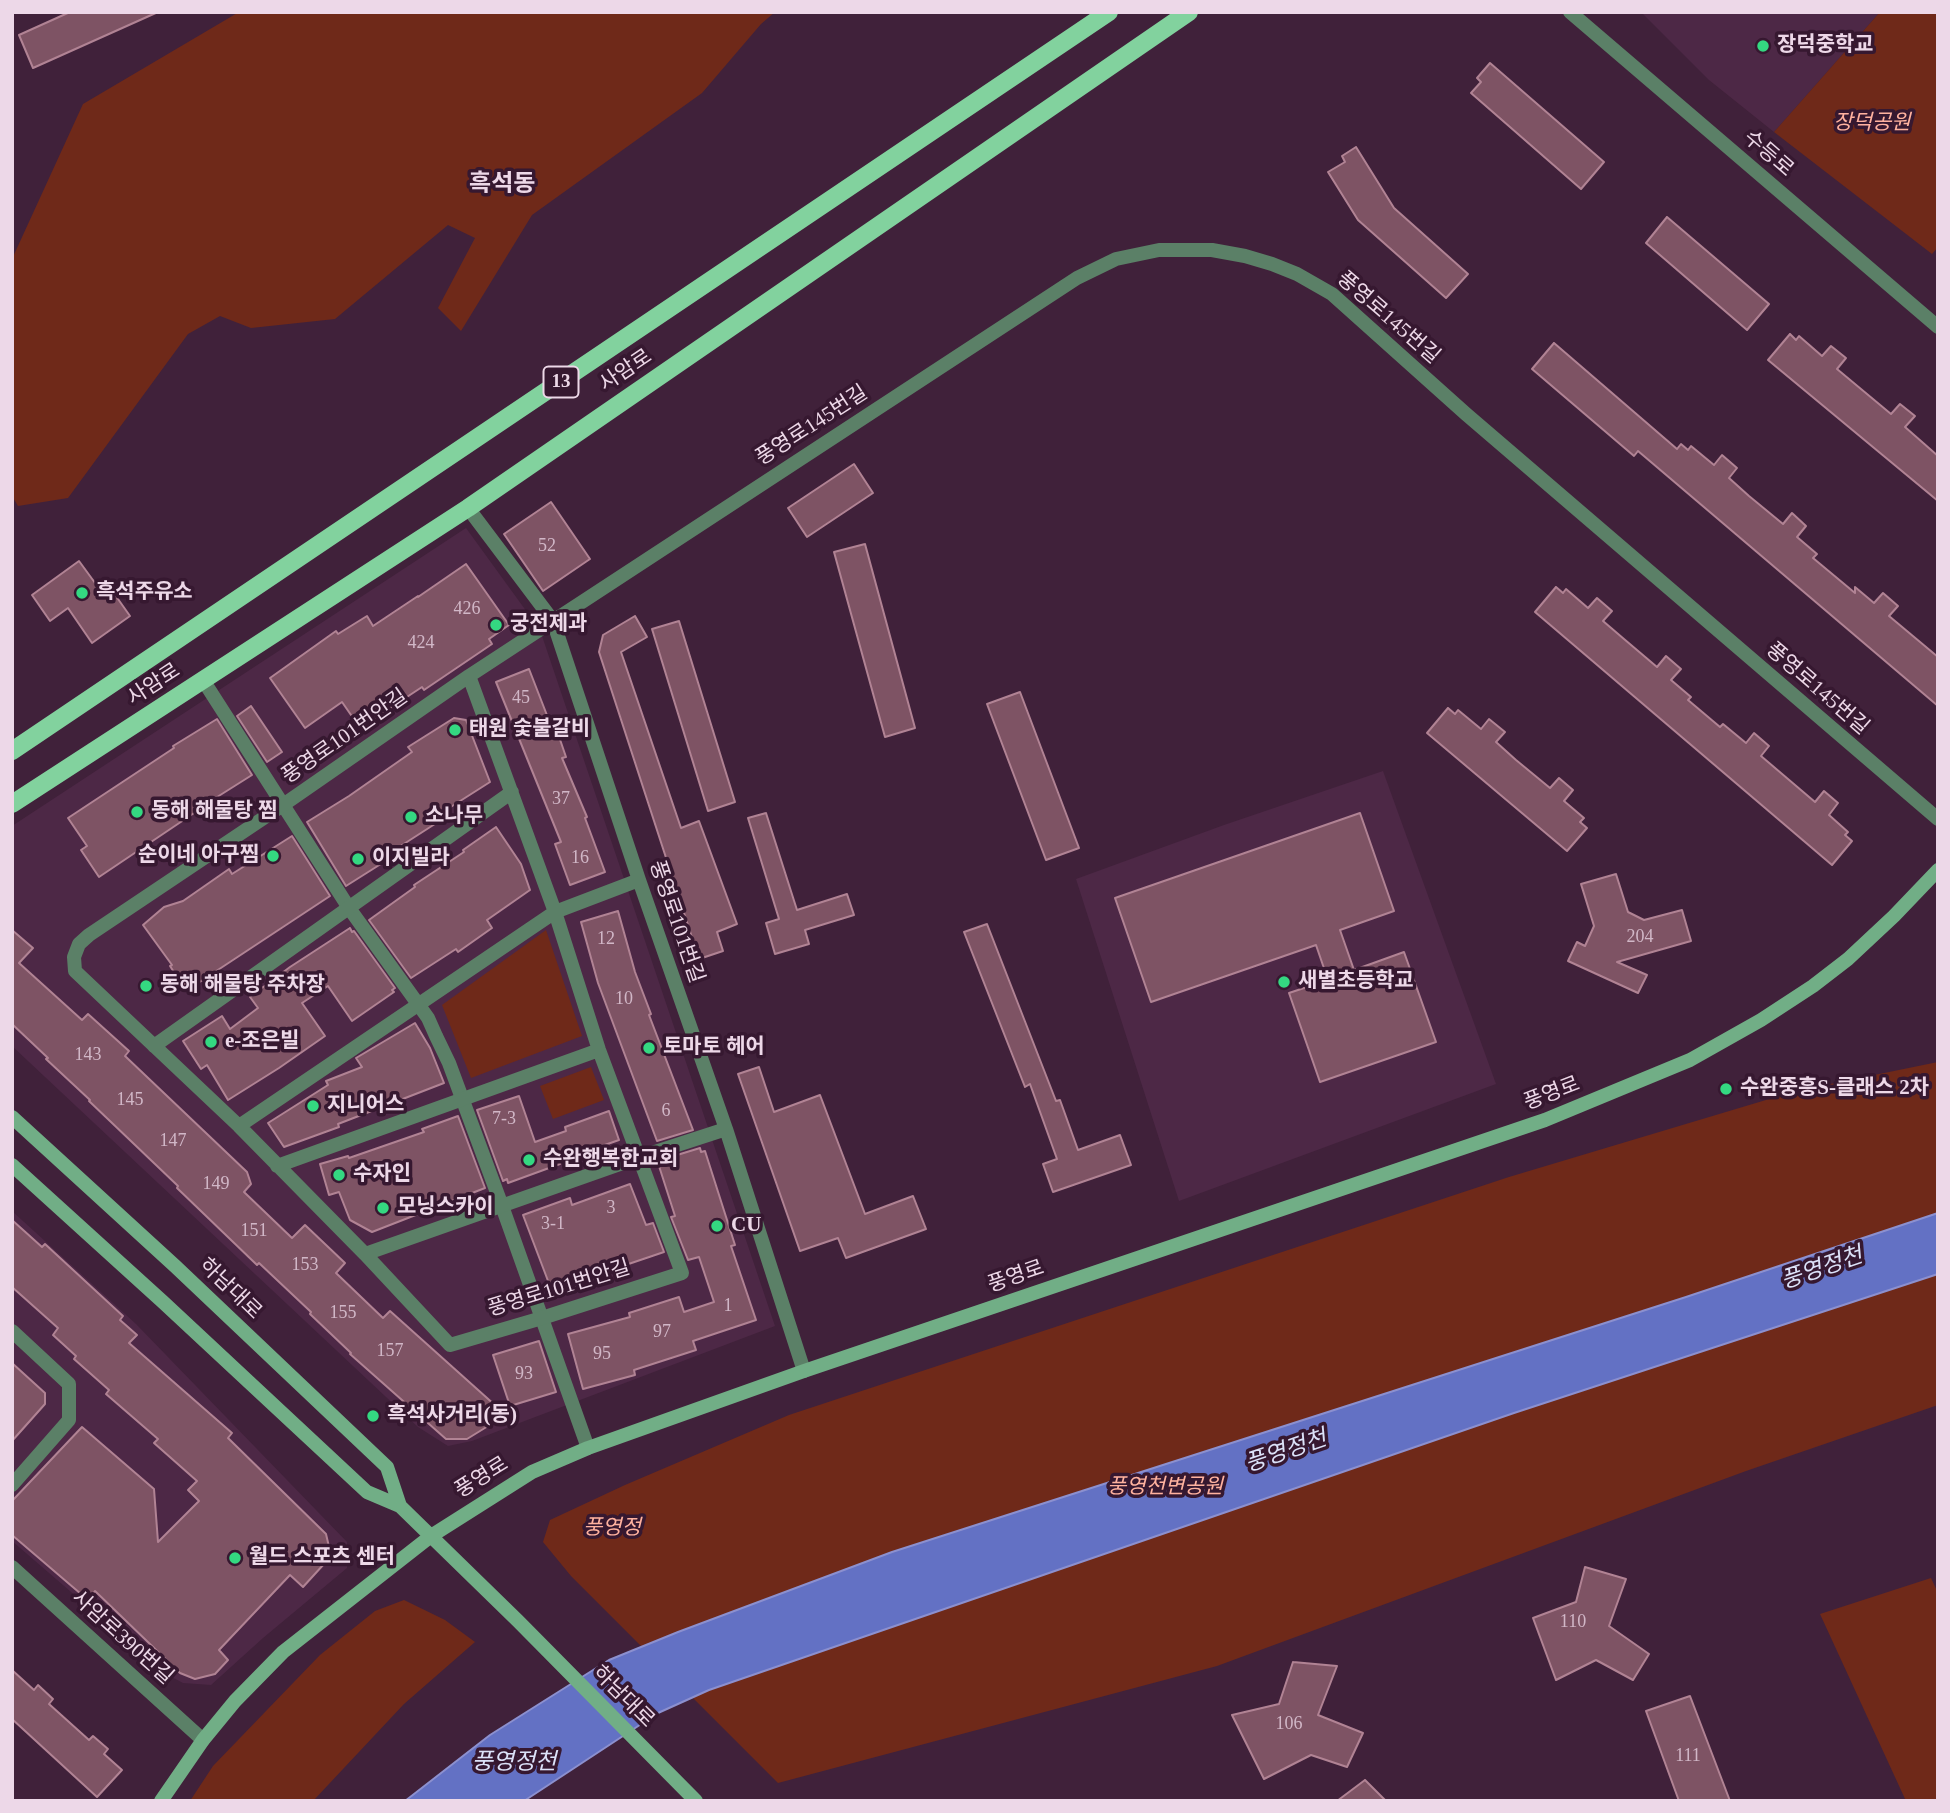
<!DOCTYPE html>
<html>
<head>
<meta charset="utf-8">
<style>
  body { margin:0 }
  #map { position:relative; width:1950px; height:1813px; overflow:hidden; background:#40213a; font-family:"Times New Roman",serif }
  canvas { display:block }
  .frame { position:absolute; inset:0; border:14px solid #edd8e8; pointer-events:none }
</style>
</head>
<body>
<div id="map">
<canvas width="1950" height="1813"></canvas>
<div class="frame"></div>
</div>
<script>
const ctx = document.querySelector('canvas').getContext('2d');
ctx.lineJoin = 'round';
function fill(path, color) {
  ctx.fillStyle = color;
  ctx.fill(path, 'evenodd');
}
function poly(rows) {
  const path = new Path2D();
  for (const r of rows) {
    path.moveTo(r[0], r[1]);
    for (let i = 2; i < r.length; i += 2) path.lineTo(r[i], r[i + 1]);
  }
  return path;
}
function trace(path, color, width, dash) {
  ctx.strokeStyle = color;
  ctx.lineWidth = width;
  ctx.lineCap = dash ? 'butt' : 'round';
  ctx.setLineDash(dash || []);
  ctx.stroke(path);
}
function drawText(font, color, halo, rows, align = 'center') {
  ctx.font = font + ' "Times New Roman","Noto Sans KR",serif';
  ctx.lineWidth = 7;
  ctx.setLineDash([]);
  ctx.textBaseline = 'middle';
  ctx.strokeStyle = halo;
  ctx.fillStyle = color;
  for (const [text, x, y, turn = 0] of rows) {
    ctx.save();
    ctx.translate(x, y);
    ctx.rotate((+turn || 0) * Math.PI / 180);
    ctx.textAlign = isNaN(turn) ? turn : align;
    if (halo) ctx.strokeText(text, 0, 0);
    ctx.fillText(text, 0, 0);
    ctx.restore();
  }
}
const built = poly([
  [1641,12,1880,12,1774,132,1709,80],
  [466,528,540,630,775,1326,472,1441,448,1446,418,1427,12,1046,12,826],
  [1383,771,1496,1084,1179,1201,1076,879,1224,825],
  [12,1211,136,1324,347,1542,347,1568,263,1638,211,1685,183,1683,166,1674,12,1541]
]);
const green = poly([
  [239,12,775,12,761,24,702,93,532,215,461,331,438,308,475,238,448,225,335,319,251,328,220,316,188,334,68,498,18,506,12,496,12,259,83,104],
  [1880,12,1938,12,1938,247,1932,254,1774,132],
  [546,930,582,1036,471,1078,442,1005],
  [1938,1062,1938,1405,1746,1471,1217,1666,778,1783,571,1576,543,1542,550,1520,625,1485,789,1415,1509,1177,1796,1091],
  [591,1067,604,1100,553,1119,540,1086],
  [1931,1578,1938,1593,1938,1801,1906,1801,1820,1614],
  [404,1600,445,1620,475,1642,404,1704,313,1801,190,1801,213,1766,320,1655,375,1611]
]);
const water = poly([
  [1938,1213,1938,1274,1514,1413,709,1690,658,1713,524,1801,405,1801,490,1735,609,1660,678,1632,892,1552,1686,1297,1938,1213]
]);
const building = poly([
  [70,12,158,12,33,68,19,35,70,12],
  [1490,63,1604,162,1581,189,1471,93,1481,82,1477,78,1490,63],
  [1356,147,1394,208,1468,274,1446,298,1358,220,1328,172,1345,162,1342,156,1356,147],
  [1667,217,1769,304,1747,330,1646,243,1667,217],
  [1790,334,1796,340,1799,336,1822,356,1831,346,1846,358,1837,369,1891,414,1900,404,1915,416,1905,427,1938,456,1938,501,1768,360,1790,334],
  [1554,343,1677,449,1681,444,1688,450,1691,446,1714,465,1722,455,1737,468,1729,478,1749,496,1783,524,1792,513,1806,526,1797,537,1817,554,1813,558,1855,593,1855,587,1874,603,1883,593,1898,606,1889,616,1938,657,1938,706,1638,451,1634,456,1532,369,1554,343],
  [854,464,873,493,807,537,788,508,854,464],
  [551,502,590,559,543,591,504,534,551,502],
  [865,544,915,728,885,737,834,552,865,544],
  [79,561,98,587,106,582,130,616,92,643,68,608,50,621,32,595,79,561],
  [466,564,509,625,489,639,492,644,424,690,422,687,360,728,342,702,305,728,270,678,336,631,338,634,367,616,373,626,418,596,418,597,466,564],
  [1556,587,1563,593,1566,589,1588,608,1597,598,1612,611,1603,621,1624,639,1657,667,1666,656,1681,669,1671,680,1691,697,1688,700,1720,727,1723,724,1746,743,1754,733,1769,746,1761,756,1815,802,1824,791,1838,803,1829,815,1848,832,1845,835,1852,841,1832,865,1535,612,1556,587],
  [635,616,647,637,621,652,681,828,699,821,737,924,717,932,723,951,699,959,599,652,603,635,635,616],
  [679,621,735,802,708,811,652,629,679,621],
  [529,669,550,723,554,722,566,757,562,758,587,817,585,818,605,872,570,885,555,844,561,842,496,682,529,669],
  [1020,692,1079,848,1046,860,987,704,1020,692],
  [251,706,282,752,267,762,237,716,251,706],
  [1448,708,1455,714,1458,710,1481,729,1489,719,1505,732,1496,742,1516,760,1550,788,1559,778,1573,790,1564,801,1584,818,1580,822,1587,828,1567,851,1427,733,1448,708],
  [454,718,466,720,490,782,435,817,438,822,382,858,384,862,346,886,307,822,349,796,412,752,408,747,454,718],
  [217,719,252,775,206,804,206,805,99,877,81,850,87,846,68,818,174,748,173,746,217,719],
  [766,813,797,910,847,894,854,915,805,930,809,944,775,954,766,923,779,919,748,818,766,813],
  [1360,813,1394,911,1340,930,1354,970,1404,952,1436,1042,1320,1082,1289,993,1328,980,1316,945,1151,1002,1115,898,1360,813],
  [496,827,521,864,530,890,487,920,492,928,458,952,456,949,411,978,369,920,415,887,414,885,464,852,463,850,496,827],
  [292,836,330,896,186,991,170,966,172,965,143,925,164,907,183,901,229,869,232,874,292,836],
  [1616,874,1628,912,1644,920,1682,910,1691,941,1617,962,1647,975,1638,993,1568,961,1577,942,1585,946,1594,926,1581,884,1616,874],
  [618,911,635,972,651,1014,649,1015,693,1130,657,1141,598,983,581,922,618,911],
  [987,924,1056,1101,1060,1100,1078,1150,1120,1135,1131,1165,1053,1192,1043,1164,1057,1159,1030,1084,1025,1087,964,932,987,924],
  [350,928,352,932,354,931,395,988,392,990,394,992,352,1021,328,986,302,1003,325,1036,279,1068,228,1100,207,1065,201,1069,183,1041,222,1016,230,1029,258,1008,250,997,290,967,350,928],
  [12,930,33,948,19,963,82,1020,88,1014,129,1051,125,1056,247,1172,251,1184,244,1192,292,1238,305,1225,345,1263,336,1273,383,1318,390,1311,506,1415,467,1439,446,1439,350,1354,351,1353,310,1314,311,1312,259,1263,257,1265,177,1188,178,1186,89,1101,90,1100,46,1059,48,1058,12,1024,12,930],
  [415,1023,430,1048,444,1083,338,1124,339,1127,284,1147,268,1123,328,1085,326,1081,362,1067,356,1058,415,1023],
  [759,1067,774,1112,820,1095,865,1214,913,1196,926,1229,846,1258,838,1238,800,1251,738,1074,759,1067],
  [519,1096,535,1142,566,1131,565,1127,609,1111,619,1140,559,1161,560,1164,508,1183,507,1179,503,1181,477,1110,519,1096],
  [458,1116,485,1188,372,1232,350,1220,339,1192,329,1195,320,1164,348,1156,349,1158,424,1132,422,1129,458,1116],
  [700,1148,701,1152,705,1151,735,1245,731,1246,756,1320,693,1341,696,1350,634,1370,635,1375,583,1389,568,1334,630,1317,629,1313,679,1297,684,1312,714,1302,699,1257,688,1260,671,1217,675,1216,659,1166,666,1163,664,1159,700,1148],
  [630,1184,646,1225,653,1223,664,1252,599,1274,600,1278,553,1294,523,1215,570,1198,572,1205,630,1184],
  [12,1220,42,1247,45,1244,123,1316,120,1320,137,1335,129,1343,232,1433,228,1438,326,1534,330,1551,324,1564,303,1587,290,1575,219,1650,228,1660,215,1674,195,1679,180,1673,95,1591,88,1600,12,1535,12,1501,82,1427,154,1489,158,1542,199,1501,188,1490,197,1481,154,1443,158,1439,106,1394,109,1390,74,1359,76,1356,53,1335,58,1328,12,1287,12,1220],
  [539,1341,556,1392,510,1406,493,1355,539,1341],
  [12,1363,45,1393,45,1404,12,1441,12,1363],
  [1585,1567,1626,1579,1609,1626,1649,1654,1633,1680,1596,1660,1556,1680,1533,1618,1576,1602,1585,1567],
  [1293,1662,1337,1666,1318,1715,1363,1733,1347,1767,1311,1755,1264,1779,1232,1715,1279,1704,1293,1662],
  [12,1670,34,1690,38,1685,53,1699,49,1704,89,1740,93,1736,108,1749,104,1754,122,1770,97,1797,12,1719,12,1670],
  [1690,1696,1730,1801,1679,1801,1646,1711,1690,1696],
  [1365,1780,1386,1801,1337,1801,1365,1780]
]);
const pedestrian = poly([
  [203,680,349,908,428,1018,436,1036,449,1063,502,1206,588,1448]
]);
const minor = poly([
  [468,508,553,621,639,880,726,1129,804,1371],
  [469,676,555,912,599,1050,682,1273,542,1318,450,1345,365,1254,239,1126,75,971,74,957,79,944,89,935,283,805,469,676,1077,278,1116,259,1159,250,1212,250,1245,256,1272,264,1297,274,1332,294,1466,414,1938,819],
  [154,1046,512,792],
  [239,1126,555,912,639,880],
  [277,1166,599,1050],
  [365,1254,640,1157,726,1129],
  [12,1331,69,1384,69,1420,12,1485],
  [12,1567,203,1740]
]);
const tertiary = poly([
  [1570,12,1938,327]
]);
const secondary = poly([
  [12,1117,175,1266,387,1467,400,1506],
  [12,1165,163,1302,367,1492,400,1506,518,1621,696,1801],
  [161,1801,203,1740,235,1701,283,1652,431,1536,532,1472,588,1448,804,1371,1545,1120,1690,1060,1761,1020,1813,986,1848,959,1894,916,1938,870]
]);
const primary = poly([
  [12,751,1109,12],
  [12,804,468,508,1189,12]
]);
const markers = [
  [1763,46,7,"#34d881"],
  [82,593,7,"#34d881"],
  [496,625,7,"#34d881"],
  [455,730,7,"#34d881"],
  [137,812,7,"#34d881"],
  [411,817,7,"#34d881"],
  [273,856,7,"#34d881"],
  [358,859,7,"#34d881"],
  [1284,982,7,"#34d881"],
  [146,986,7,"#34d881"],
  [211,1042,7,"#34d881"],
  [649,1048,7,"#34d881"],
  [1726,1089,7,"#34d881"],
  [313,1106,7,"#34d881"],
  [529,1160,7,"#34d881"],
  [339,1175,7,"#34d881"],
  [383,1208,7,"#34d881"],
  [717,1226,7,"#34d881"],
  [373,1416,7,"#34d881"],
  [235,1558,7,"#34d881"]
];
const numberNames = [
  ["52",547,546],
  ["426",467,609],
  ["424",421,643],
  ["45",521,698],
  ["37",561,799],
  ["16",580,858],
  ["204",1640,937],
  ["12",606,939],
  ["10",624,999],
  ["143",88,1055],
  ["145",130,1100],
  ["6",666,1111],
  ["7-3",504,1119],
  ["147",173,1141],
  ["149",216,1184],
  ["3",611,1208],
  ["3-1",553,1224],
  ["151",254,1231],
  ["153",305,1265],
  ["1",728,1306],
  ["155",343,1313],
  ["97",662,1332],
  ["157",390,1351],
  ["95",602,1354],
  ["93",524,1374],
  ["110",1573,1622],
  ["106",1289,1724],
  ["111",1688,1756]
];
const shields = [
  [561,382,35]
];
const shieldNames = [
  ["13",561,382]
];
const poiNames = [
  ["장덕중학교",1777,46],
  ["흑석주유소",96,593],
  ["궁전제과",510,625],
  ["태원 숯불갈비",469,730],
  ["동해 해물탕 찜",151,812],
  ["소나무",425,817],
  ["순이네 아구찜",259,856,"right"],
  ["이지빌라",372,859],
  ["새별초등학교",1298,982],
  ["동해 해물탕 주차장",160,986],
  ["e-조은빌",225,1042],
  ["토마토 헤어",663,1048],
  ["수완중흥S-클래스 2차",1740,1089],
  ["지니어스",327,1106],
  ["수완행복한교회",543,1160],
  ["수자인",353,1175],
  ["모닝스카이",397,1208],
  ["CU",731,1226],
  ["흑석사거리(동)",387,1416],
  ["월드 스포츠 센터",249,1558]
];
const parkNames = [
  ["장덕공원",1872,123],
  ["풍영천변공원",1165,1487],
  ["풍영정",612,1528]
];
const streetNames = [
  ["수등로",1768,154,41],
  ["풍영로145번길",1388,318,41],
  ["사암로",626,371,-34],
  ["풍영로145번길",812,426,-33],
  ["사암로",154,685,-33],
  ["풍영로145번길",1817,689,41],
  ["풍영로101번안길",345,737,-35],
  ["풍영로101번길",676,922,71],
  ["풍영로",1552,1094,-21],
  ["풍영로",1016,1277,-19],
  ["하남대로",230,1289,44],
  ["풍영로101번안길",559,1289,-17],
  ["풍영로",482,1478,-32],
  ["사암로390번길",122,1638,42],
  ["하남대로",623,1697,45]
];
const waterNames = [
  ["풍영정천",1822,1269,-19],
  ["풍영정천",1286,1452,-19],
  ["풍영정천",514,1763]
];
const quarterNames = [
  ["흑석동",502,185]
];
fill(built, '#4d2846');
fill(green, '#6f2919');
fill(water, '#6371c4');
trace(water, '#8c90cf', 2);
fill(building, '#7e5364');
trace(building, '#b18394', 2);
trace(pedestrian, '#5b8067', 14);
trace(minor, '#5b8067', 14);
trace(tertiary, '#5b8067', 14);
trace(secondary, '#71ae86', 14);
trace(primary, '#82d29e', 18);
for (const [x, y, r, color] of markers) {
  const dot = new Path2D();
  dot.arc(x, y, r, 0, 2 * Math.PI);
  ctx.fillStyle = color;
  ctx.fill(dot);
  trace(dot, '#361830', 2.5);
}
drawText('18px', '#d1b7c7', null, numberNames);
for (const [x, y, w] of shields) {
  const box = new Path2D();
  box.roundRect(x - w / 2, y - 15.5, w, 31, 5);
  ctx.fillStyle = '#361830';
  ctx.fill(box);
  trace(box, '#edd8e8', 2);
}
drawText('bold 19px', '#edd8e8', null, shieldNames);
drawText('bold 21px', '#edd8e8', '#361830', poiNames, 'left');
drawText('italic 21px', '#ffb29f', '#361830', parkNames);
drawText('21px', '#edd8e8', '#361830', streetNames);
drawText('italic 23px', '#dce2f9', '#361830', waterNames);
drawText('bold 24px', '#edd8e8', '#361830', quarterNames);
</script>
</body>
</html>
